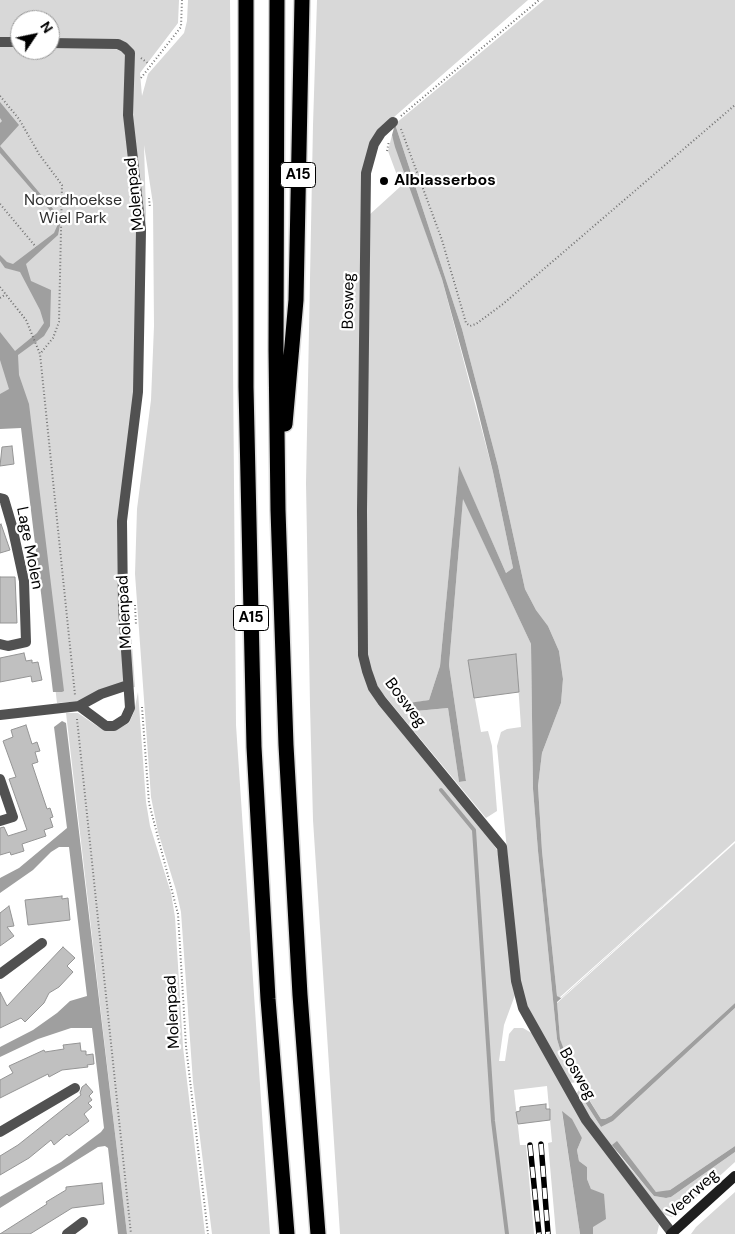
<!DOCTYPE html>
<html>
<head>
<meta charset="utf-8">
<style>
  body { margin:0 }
  #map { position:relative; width:735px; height:1234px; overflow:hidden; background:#fff; font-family:"DM Sans",sans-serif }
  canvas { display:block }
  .north { position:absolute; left:10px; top:10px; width:50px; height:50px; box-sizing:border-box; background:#fff; border:1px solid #999; border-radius:50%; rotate:56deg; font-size:14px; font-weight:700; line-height:20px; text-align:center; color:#000 }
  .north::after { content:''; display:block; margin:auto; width:18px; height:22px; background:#000; clip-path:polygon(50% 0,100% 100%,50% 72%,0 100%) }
</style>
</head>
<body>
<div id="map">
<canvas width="735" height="1234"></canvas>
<div class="north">N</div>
</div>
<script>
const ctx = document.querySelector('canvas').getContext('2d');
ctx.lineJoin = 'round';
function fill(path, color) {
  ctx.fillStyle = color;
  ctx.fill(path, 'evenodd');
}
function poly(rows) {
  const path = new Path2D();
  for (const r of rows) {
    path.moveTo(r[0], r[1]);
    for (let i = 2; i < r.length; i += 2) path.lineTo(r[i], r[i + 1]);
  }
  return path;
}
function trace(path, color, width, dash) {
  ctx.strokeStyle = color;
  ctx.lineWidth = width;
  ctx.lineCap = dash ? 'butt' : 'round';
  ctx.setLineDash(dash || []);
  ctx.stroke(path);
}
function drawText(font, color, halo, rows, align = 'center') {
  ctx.font = font + ' "DM Sans",sans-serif';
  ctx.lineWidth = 4.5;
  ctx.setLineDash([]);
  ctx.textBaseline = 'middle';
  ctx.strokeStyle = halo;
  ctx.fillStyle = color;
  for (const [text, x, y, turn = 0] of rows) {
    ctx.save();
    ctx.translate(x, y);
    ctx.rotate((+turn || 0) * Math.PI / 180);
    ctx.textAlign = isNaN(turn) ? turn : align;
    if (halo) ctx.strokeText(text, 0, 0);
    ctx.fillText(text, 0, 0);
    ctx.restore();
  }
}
const green = poly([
  [0,0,179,0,178,23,140,73,142,96,148,74,184,33,187,21,188,0,230,0,236,725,270,1234,212,1234,193,1082,181,912,176,890,158,832,151,797,135,574,137,509,151,400,154,326,153,204,144,145,146,213,137,399,122,499,135,687,86,697,82,701,57,703,21,398,0,401],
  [20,20,50,20,50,50,20,50],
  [317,0,528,0,386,124,368,150,361,664,371,691,473,814,497,850,504,881,515,995,504,1025,499,1061,505,1061,509,1034,514,1028,523,1028,535,1035,659,1225,657,1234,593,1234,591,1189,587,1179,587,1167,579,1161,577,1150,582,1138,562,1112,580,1234,556,1234,548,1143,552,1142,547,1086,514,1090,520,1145,526,1145,534,1234,340,1234,313,820,310,705,306,483,313,125],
  [544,0,735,0,735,841,559,998,557,996,542,851,538,786,542,753,561,703,563,679,559,651,548,626,536,610,525,589,498,466,462,329,395,124],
  [392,135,442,279,493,472,513,568,506,573,459,467,440,666,429,700,402,705,405,712,448,708,459,782,466,781,449,665,463,498,531,644,533,789,538,851,557,1039,562,1056,571,1075,560,1039,557,1003,735,843,735,1003,611,1116,605,1119,601,1119,587,1096,583,1099,601,1127,613,1121,735,1008,735,1146,670,1190,663,1192,656,1192,641,1173,615,1150,654,1196,666,1198,671,1197,735,1152,735,1162,680,1212,672,1217,665,1215,654,1204,598,1131,576,1094,581,1087,580,1082,569,1083,525,1004,519,975,497,746,501,732,507,729,521,727,516,654,468,660,481,732,488,731,492,746,497,811,486,818,379,689,369,669,365,637,368,216,401,186,388,151],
  [138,692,146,802,150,826,171,893,175,917,183,1047,205,1234,127,1234,122,1193,66,713,78,713,97,726,107,731,116,730,129,723,134,712],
  [735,1192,735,1234,691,1234,696,1227]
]);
const water = poly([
  [0,102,19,125,0,146,59,216,60,225,58,235,26,264,31,281,51,290,50,326,44,336,18,355,19,375,29,404,64,691,62,692,53,692,21,428,0,429,0,394,9,389,0,360,0,332,15,351,37,333,44,323,40,310,20,272,5,268,0,261,0,255,7,262,13,264,54,233,58,224,54,215,0,153,0,123,2,121,0,118],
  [395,124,462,329,498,466,525,589,536,610,548,626,559,651,563,679,561,703,542,753,538,786,542,851,557,996,561,998,735,841,557,1002,560,1039,573,1074,571,1075,562,1056,557,1039,538,851,533,789,531,644,463,499,449,665,466,781,459,782,448,708,405,712,402,704,429,700,440,666,459,466,506,573,513,568,493,472,476,403,442,279,395,147,392,135],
  [62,721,66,723,127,1234,118,1234,108,1148,105,1146,98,1147,0,1208,0,1197,61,1162,101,1132,104,1128,92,1028,71,1028,38,1039,0,1057,0,1047,33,1030,57,1013,70,1001,87,996,69,847,59,847,51,852,33,870,0,893,0,878,19,868,67,828,54,727],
  [735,1003,735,1008,613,1121,601,1127,583,1099,586,1095,601,1119,605,1119,611,1116],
  [562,1111,572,1119,582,1138,577,1150,579,1161,587,1167,587,1179,591,1189,604,1194,606,1219,593,1227,593,1234,580,1234],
  [617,1141,656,1192,670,1190,735,1146,735,1152,671,1197,666,1198,654,1196,648,1189,612,1145]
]);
const stream = poly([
  [441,790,474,830,493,1121,507,1234]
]);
const building = poly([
  [12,446,14,464,0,466,2,447,12,446],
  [1,524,10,550,0,553,0,525,1,524],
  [0,577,15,577,17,623,0,623,0,577],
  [24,653,26,661,32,660,32,663,38,662,42,680,32,682,31,676,0,682,0,658,24,653],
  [516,654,519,692,474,698,468,660,516,654],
  [26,725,32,744,37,742,40,751,35,752,38,762,32,764,47,809,50,808,53,817,50,818,53,827,44,830,46,836,22,844,24,851,11,855,10,852,0,855,0,828,4,827,8,836,27,830,9,779,16,777,3,741,13,737,11,730,26,725],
  [62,896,62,899,68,898,70,920,28,925,25,900,62,896],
  [9,906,14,926,7,927,14,936,0,946,0,913,9,906],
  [63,947,75,958,67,966,73,972,59,987,49,993,44,1003,25,1022,21,1018,0,1028,0,992,7,1006,63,947],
  [80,1043,81,1051,86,1051,86,1055,93,1054,94,1064,87,1065,88,1067,62,1070,49,1077,48,1074,0,1098,0,1080,13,1073,9,1066,44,1050,45,1052,64,1049,63,1045,80,1043],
  [86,1084,93,1092,89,1096,92,1100,88,1103,92,1107,84,1114,89,1121,69,1136,67,1134,54,1145,51,1140,29,1158,0,1175,0,1156,18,1145,81,1095,80,1093,82,1087,86,1084],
  [546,1104,546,1109,550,1109,550,1120,518,1124,516,1112,520,1111,520,1107,546,1104],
  [102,1183,104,1204,72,1208,30,1234,0,1234,47,1204,46,1202,66,1190,66,1187,102,1183]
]);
const path = poly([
  [141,58,149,64],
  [141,78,181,27,182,0],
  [0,96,19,119,39,154,62,185,59,322,53,338,40,354],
  [401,116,539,0],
  [401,129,442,240,466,323,470,326,476,324,503,304,735,105],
  [387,151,389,141],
  [149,198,150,208],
  [0,204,36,247],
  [0,287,26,320,40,354,75,695],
  [0,298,6,294],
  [135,605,136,625],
  [142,707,149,803,178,914,186,1046,208,1234],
  [77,719,131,1234]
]);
const street = poly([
  [0,42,20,42],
  [50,43,118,44,124,47,130,53,128,115,141,230,138,392,122,521,123,607,130,708,125,719,114,726,106,726,79,706,101,694,128,685],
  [393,122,381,133,374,144,366,173,362,511,363,655,367,671,373,688,382,701,502,847,516,981,523,1008,586,1120,672,1233],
  [0,498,4,499,12,526,24,581,26,642,8,646,0,644],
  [0,715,79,706],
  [0,779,13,817,0,821],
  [0,974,42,943],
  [0,1132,75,1088],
  [67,1234,83,1222]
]);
const secondary = poly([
  [671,1234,735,1176]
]);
const highway = poly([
  [246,0,246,387,254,747,268,999,287,1234],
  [277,0,276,350,278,510,286,745,300,995,318,1234],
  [285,424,296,300,302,0]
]);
const rail = poly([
  [541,1144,548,1234],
  [530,1145,539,1234]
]);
const markers = [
  [384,181,5,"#000"]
];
const shields = [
  [298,175,35],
  [251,618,35]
];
const shieldNames = [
  ["A15",298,175],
  ["A15",251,618]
];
const poiNames = [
  ["Alblasserbos",394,181]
];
const streetNames = [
  ["Molenpad",135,194,-96],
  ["Bosweg",349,301,-89],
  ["Lage Molen",29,548,79],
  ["Molenpad",125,612,-93],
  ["Bosweg",405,703,53],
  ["Molenpad",173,1012,-93],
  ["Bosweg",577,1074,60],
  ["Veerweg",693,1194,-42]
];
const parkNames = [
  ["Noordhoekse",73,201],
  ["Wiel Park",73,219]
];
fill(green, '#d8d8d8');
fill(water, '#9f9f9f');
trace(stream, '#9f9f9f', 4);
fill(building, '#c0c0c0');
trace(building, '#959595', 1);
trace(highway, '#dbdbdb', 18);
trace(path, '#737373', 2, [1, 2.5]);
trace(street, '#515151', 10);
trace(secondary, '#1e1e1e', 10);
trace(highway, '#000', 15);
trace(rail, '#000', 5.5);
trace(rail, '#fff', 4, [11]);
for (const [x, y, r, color] of markers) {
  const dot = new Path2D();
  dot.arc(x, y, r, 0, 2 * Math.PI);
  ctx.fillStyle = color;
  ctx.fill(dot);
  trace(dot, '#fff', 2);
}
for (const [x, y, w] of shields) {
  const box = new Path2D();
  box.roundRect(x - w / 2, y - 12.5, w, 25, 4);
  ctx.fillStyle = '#fff';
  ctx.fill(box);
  trace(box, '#000', 1);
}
drawText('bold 15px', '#000', null, shieldNames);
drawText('bold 16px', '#000', '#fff', poiNames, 'left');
drawText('16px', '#000', '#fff', streetNames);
drawText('16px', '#2f2f2f', '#fff', parkNames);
</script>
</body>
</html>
